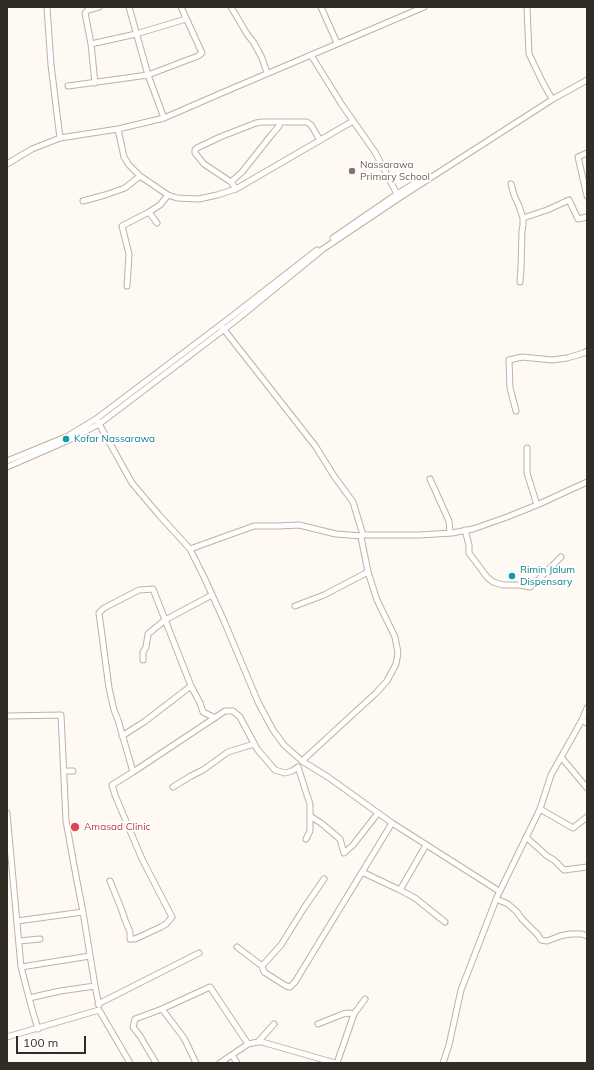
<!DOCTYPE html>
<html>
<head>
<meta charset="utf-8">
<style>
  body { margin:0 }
  #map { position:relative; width:594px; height:1070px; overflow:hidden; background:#fff9f3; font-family:Mulish,sans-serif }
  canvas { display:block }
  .frame { position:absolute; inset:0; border:8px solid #312c26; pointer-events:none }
  .scale { position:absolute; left:16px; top:1036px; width:70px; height:18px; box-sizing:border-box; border:2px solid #312c26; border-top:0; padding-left:5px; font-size:12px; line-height:14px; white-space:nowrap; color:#312c26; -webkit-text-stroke:3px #fff; paint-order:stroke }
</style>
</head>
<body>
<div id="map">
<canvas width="594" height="1070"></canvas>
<div class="frame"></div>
<div class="scale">100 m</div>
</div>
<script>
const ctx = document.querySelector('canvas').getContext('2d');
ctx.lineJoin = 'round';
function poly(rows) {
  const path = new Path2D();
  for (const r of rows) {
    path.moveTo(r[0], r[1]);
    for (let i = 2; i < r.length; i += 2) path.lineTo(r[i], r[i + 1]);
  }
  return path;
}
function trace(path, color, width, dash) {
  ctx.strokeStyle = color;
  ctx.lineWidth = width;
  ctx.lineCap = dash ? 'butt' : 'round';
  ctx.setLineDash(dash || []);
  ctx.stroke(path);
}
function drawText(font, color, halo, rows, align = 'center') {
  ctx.font = font + ' Mulish,sans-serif';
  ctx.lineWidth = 4;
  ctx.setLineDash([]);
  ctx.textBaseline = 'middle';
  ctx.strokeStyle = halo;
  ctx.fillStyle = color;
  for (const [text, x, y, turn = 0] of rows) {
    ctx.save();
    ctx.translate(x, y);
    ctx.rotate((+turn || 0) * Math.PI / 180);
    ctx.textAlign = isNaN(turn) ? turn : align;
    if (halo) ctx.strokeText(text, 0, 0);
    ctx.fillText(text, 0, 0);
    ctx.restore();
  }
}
const minor = poly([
  [47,7,51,65,60,138],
  [129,7,148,75,164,118],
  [231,7,247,34,254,43,262,58,267,73],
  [321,7,337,43],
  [527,7,529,54,543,83,551,97],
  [91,44,136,34,186,19],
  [311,55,342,105,375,152,397,194],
  [95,83,91,44,85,13,88,10,99,7],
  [68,86,148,75,198,56,202,53,181,7],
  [118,129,124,157,129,165,140,176,168,195,177,198,199,199,217,195,236,189,353,121],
  [587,153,578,157,587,196],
  [7,164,32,149,60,138,118,129,164,118,224,92,424,7],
  [231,182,242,172,273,133,279,126,280,122],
  [511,184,514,195,519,206,523,218,547,210,569,200,578,219,587,217],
  [236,189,231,182,204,164,195,153,195,150,197,148,220,137,256,123,262,122,307,122,311,125,320,140],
  [83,201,105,195,125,188,140,176],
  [149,212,157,223],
  [333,238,397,194,427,176],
  [520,282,521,267,522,231,523,225,523,218],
  [127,286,129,254,122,226,149,212,160,205,168,195],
  [222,327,316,447,334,476,353,502,363,535],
  [516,411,510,388,509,360,522,357,552,360,567,358,584,353,587,351],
  [98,422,132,483,159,515,190,549,204,577,224,621,258,702,273,730,284,745,302,761,328,777,392,823,499,891],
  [527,448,527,473,537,505],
  [7,461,68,436,96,419,231,317,317,250],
  [7,467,69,440,99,424,235,321,323,249,399,198,553,99,587,80],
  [430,479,449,521,450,533],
  [465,530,469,545,469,553,487,577,493,582,503,585,519,585,530,587,539,579,561,557],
  [190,549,254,526,278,526,299,525,336,534,362,536],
  [295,606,324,595,368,572,361,537,363,535,419,535,452,533,473,529,507,517,537,505,587,482],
  [143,660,143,652,146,647,148,634,165,620,212,595],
  [7,716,61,715,66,821,76,876,83,912,95,986],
  [582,720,587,723],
  [122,736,144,722,191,686],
  [561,757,587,788],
  [302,761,376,693,387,681,396,664,398,653,395,637,377,600,368,572],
  [64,771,73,771],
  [133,772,118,720,114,710,109,688,99,613,104,608,139,590,153,589,191,686,200,703,203,712,215,718],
  [173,787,191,776,203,770,228,752,254,744],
  [540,809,573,828,587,817],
  [7,813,21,967,32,1009,38,1029],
  [310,816,321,823,340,839,344,853,353,845,378,813],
  [526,837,547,856,554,860,564,870,587,867],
  [362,872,400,890,415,898,445,922],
  [110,881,121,908,125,920,130,932,130,939,135,939,161,927,166,924,172,917,142,859,115,795,112,785,133,772,225,711,233,711,240,717,257,749,275,770,285,773,292,771,298,767,306,792,310,804,310,831,306,839],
  [400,890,426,845],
  [496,899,508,904,517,912,522,919,538,935,541,940,547,941,560,936,570,934,582,934,587,936],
  [17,921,83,912],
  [19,941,40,939],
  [237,947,262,966,264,972,286,986,290,987,295,982,392,823],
  [262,966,281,945,304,908,324,879],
  [21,967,90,956],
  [29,998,60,991,95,986,99,1005],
  [98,1004,199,953],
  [162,1009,184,1038,196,1063],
  [318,1024,343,1014,349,1013,354,1014],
  [7,1037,99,1010,130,1063],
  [258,1042,274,1024],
  [232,1055,237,1063],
  [156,1063,140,1036,133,1027,135,1019,162,1009,210,987,248,1044],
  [220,1063,248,1044,258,1042,262,1042,335,1063],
  [337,1063,354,1014,365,999],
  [443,1063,449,1045,461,990,497,897,540,809,551,775,582,720,587,708]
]);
const markers = [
  [352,171,4,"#8d6e63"],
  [66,439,4,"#0f9aa8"],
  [512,576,4,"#0f9aa8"],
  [75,827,5,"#e0444e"]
];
const educationNames = [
  ["Nassarawa",360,165],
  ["Primary School",360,177]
];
const cultureNames = [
  ["Kofar Nassarawa",74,439],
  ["Rimin Jalum",520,570],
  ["Dispensary",520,582]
];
const healthNames = [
  ["Amasad Clinic",84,827]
];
trace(minor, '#bfb1a3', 7);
trace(minor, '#fff', 5);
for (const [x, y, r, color] of markers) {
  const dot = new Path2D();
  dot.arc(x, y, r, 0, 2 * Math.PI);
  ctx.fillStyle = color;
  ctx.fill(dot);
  trace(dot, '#fff', 1.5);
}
drawText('10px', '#785e54', '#fff', educationNames, 'left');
drawText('10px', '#0d838f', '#fff', cultureNames, 'left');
drawText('10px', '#be3a42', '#fff', healthNames, 'left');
</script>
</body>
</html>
